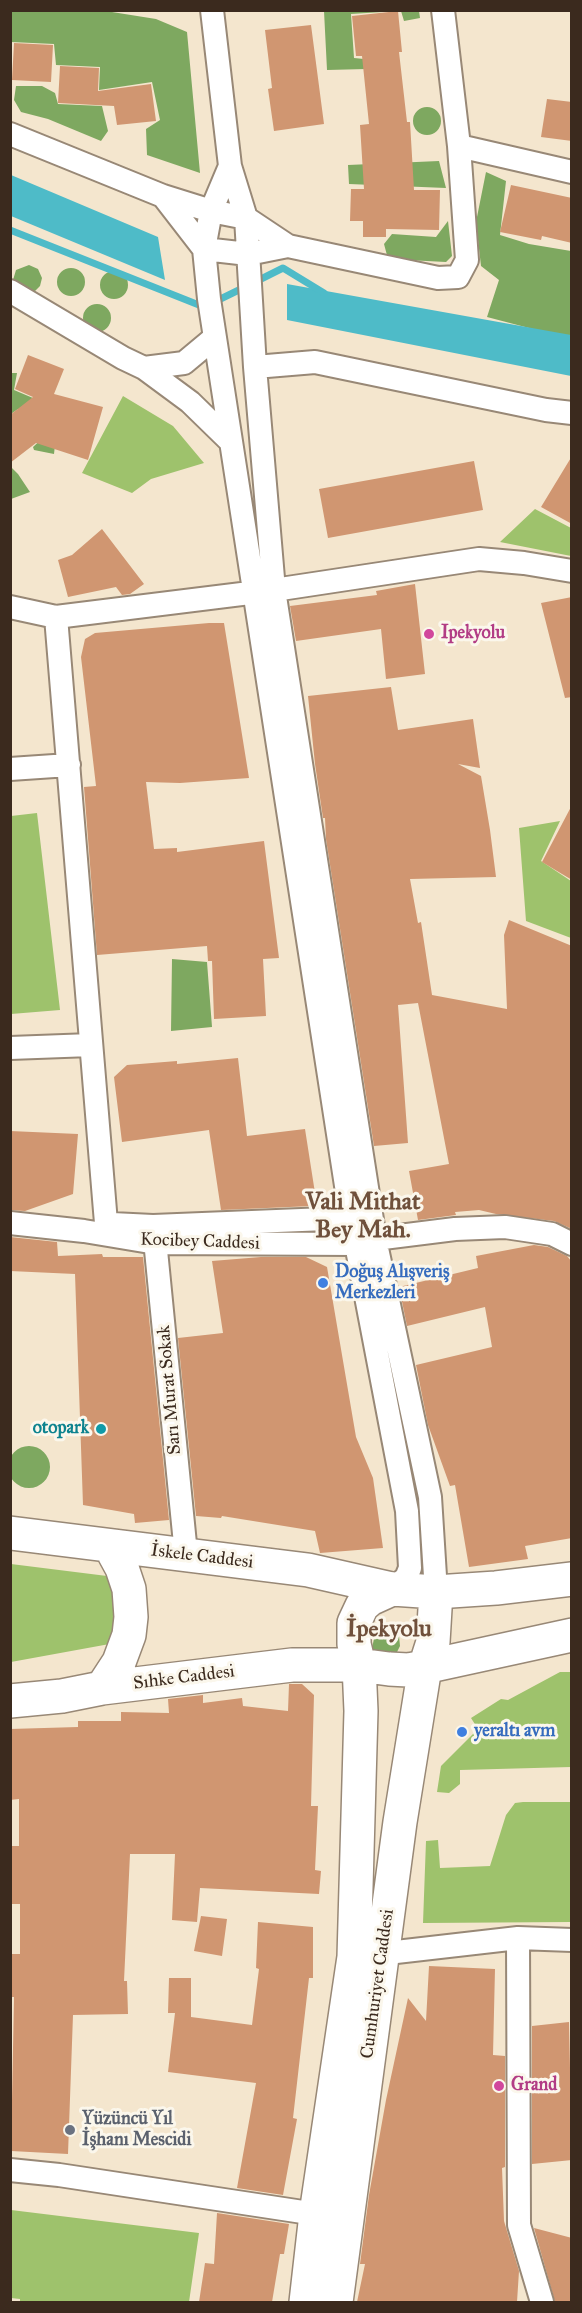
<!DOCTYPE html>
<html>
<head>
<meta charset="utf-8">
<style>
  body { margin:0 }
  #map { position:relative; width:582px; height:2313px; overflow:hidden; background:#f4e6ce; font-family:"IM FELL Great Primer",serif }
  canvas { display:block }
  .frame { position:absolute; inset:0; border:12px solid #3b2a1e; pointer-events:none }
</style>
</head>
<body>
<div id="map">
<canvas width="582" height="2313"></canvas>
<div class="frame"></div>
</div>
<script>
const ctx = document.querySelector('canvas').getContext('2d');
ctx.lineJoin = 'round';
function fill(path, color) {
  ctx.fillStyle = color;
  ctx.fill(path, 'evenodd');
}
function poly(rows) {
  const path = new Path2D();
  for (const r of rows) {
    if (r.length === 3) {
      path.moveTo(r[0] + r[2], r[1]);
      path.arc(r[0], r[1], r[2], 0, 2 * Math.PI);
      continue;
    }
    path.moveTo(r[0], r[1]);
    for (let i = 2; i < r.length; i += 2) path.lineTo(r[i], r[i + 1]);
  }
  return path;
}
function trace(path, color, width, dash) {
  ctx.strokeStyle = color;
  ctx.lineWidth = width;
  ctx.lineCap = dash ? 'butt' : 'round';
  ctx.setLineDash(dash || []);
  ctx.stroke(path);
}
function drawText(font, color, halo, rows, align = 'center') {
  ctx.font = font + ' "IM FELL Great Primer",serif';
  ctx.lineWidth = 6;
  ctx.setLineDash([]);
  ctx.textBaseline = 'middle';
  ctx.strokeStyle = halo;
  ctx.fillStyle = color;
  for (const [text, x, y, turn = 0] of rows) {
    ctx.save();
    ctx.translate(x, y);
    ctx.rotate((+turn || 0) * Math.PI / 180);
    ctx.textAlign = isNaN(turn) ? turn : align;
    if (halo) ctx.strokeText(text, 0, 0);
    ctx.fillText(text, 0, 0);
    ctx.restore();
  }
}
const green = poly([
  [123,396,173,426,204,463,151,479,132,493,82,473],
  [535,509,571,528,571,556,500,542],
  [37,813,60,1010,11,1014,11,816],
  [560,821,541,861,571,881,571,938,526,921,519,828],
  [11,1564,115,1577,115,1643,11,1662],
  [560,1672,571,1672,571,1767,460,1770,460,1784,449,1793,437,1792,441,1766,478,1729,471,1718,501,1699,508,1700],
  [523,1802,571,1802,571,1922,423,1923,426,1841,438,1840,440,1868,490,1866,506,1815,515,1803],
  [11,2210,199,2233,189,2302,20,2302,20,2299,11,2298]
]);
const forest = poly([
  [11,10,111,11,112,12,156,19,187,32,200,173,147,155,146,129,160,120,152,82,99,90,100,67,56,65,54,44,11,42],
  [324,11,398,11,351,14,354,58,364,59,366,69,327,70],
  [401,11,419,11,420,18,404,21],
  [16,86,42,86,55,93,58,104,102,106,108,131,101,141,48,119,21,112,14,100],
  [427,121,14],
  [439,161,446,188,349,184,348,165],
  [486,172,506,181,500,235,529,244,571,251,571,339,487,317,499,280,481,266,476,222],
  [448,221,452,256,446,262,388,259,384,244,392,234,436,237],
  [29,265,38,269,42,278,40,286,33,293,14,284,13,280,16,270],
  [71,282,14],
  [114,285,14],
  [97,318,14],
  [11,373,17,373,14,390,59,409,54,454,34,450,33,447,45,436,18,409,11,414],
  [11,467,18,474,30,492,11,499],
  [172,959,207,962,212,1027,171,1031],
  [29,1467,21],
  [387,1629,399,1636,400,1646,396,1654,375,1652,372,1648,375,1634,378,1631]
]);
const water = poly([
  [11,175,158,237,165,280,11,216],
  [287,284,571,335,571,376,287,320]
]);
const stream = poly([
  [10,230,204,307,245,287],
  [255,282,283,268,324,293]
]);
const building = poly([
  [398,11,402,52,399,52,407,122,410,122,414,190,440,190,439,230,386,229,386,237,363,237,363,221,350,221,351,189,364,189,360,125,369,124,362,56,356,56,352,16],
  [311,25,324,124,274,131,268,89,272,88,265,30],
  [14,43,53,45,51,82,12,80],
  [60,66,99,68,98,91,151,84,156,121,117,125,114,106,58,103],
  [547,99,572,102,572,141,541,137],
  [511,185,572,198,572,243,542,236,541,240,500,232],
  [28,355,64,369,54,394,103,407,88,460,36,443,10,463,10,415,33,397,15,389],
  [572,456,572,524,541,507],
  [474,461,483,510,328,538,319,489],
  [102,529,144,584,130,594,122,595,116,587,68,597,58,560,72,555],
  [415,584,425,674,386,679,381,629,296,641,290,606,377,595,376,591],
  [572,597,572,697,565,698,541,603],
  [209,623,224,623,249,778,180,783,146,782,154,849,177,848,177,852,264,841,279,958,263,959,266,1016,214,1019,212,961,208,961,207,946,97,955,84,787,96,786,81,657,85,639,95,633],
  [391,687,398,730,473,719,480,768,458,764,481,776,490,830,496,877,410,879,418,923,421,922,432,995,507,1009,504,935,509,920,572,946,572,1229,554,1221,496,1214,479,1210,455,1212,456,1215,418,1220,409,1171,449,1164,418,1003,398,1005,408,1143,374,1146,326,839,325,818,323,818,315,764,308,696],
  [572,805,572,880,542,862],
  [238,1058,247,1136,305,1129,315,1193,312,1206,221,1210,209,1130,122,1142,114,1077,127,1065,177,1061,177,1064],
  [10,1131,78,1134,73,1194,25,1211,10,1210],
  [10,1237,57,1242,58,1256,102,1254,103,1257,143,1257,169,1520,135,1523,134,1514,83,1505,75,1274,10,1271],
  [534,1245,548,1247,567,1256,572,1262,572,1538,525,1546,528,1559,469,1567,455,1485,450,1486,428,1425,416,1365,492,1347,485,1307,407,1326,399,1287,478,1268,476,1256],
  [261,1257,306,1257,327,1267,356,1437,373,1478,383,1548,320,1553,315,1531,222,1516,221,1518,196,1516,178,1338,223,1333,212,1261],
  [289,1684,302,1684,314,1695,311,1806,318,1806,315,1870,321,1871,319,1894,200,1888,197,1922,172,1920,175,1854,130,1854,124,1981,127,1981,128,2014,73,2015,68,2154,11,2151,14,1997,10,1997,10,1954,20,1954,20,1904,10,1904,10,1846,19,1846,19,1799,10,1800,10,1729,78,1727,78,1721,121,1721,121,1712,169,1713,168,1699,203,1695,203,1703,242,1698,243,1706,288,1711],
  [201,1916,227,1919,222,1956,194,1951],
  [258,1922,313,1927,313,1978,309,1978,293,2118,297,2119,283,2195,237,2188,256,2083,168,2072,175,2013,168,2013,169,1978,191,1978,191,2017,252,2025,259,1969,256,1968],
  [429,1966,495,1969,493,2055,505,2056,505,2167,502,2168,504,2221,519,2271,517,2302,357,2302,365,2264,360,2264,369,2195,386,2100,408,1998,426,2021],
  [569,2022,572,2160,532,2164,532,2026],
  [217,2213,289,2224,284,2254,280,2254,272,2302,199,2302,205,2263,214,2264],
  [534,2228,572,2238,572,2302,555,2302]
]);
const minor = poly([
  [212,10,230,166,246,218,255,367,274,590,375,1239,430,1497,436,1592],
  [10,134,163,196,211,211,246,218,288,246,438,278,458,277,467,260,459,146,443,10],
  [459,146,572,172],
  [230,166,211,211,204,249,209,299,351,1218,407,1511,410,1568,406,1578,392,1589],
  [163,196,204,249,248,254,288,246],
  [10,291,123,358,144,368,190,402,230,441],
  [255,367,315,362,546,410,572,413],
  [144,368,184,363,214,338],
  [10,607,56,617,274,590,479,559,524,563,572,571],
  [56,617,106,1223],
  [10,769,69,765],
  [10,1048,91,1045],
  [10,1223,84,1231,156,1243,356,1244],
  [112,1224,153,1226,351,1218],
  [154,1230,186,1554],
  [375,1239,455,1229,505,1227,552,1234,572,1244],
  [518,1938,519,2225,542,2302],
  [370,1955,518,1938,572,1940],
  [10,2170,59,2175,316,2214]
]);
const secondary = poly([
  [10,1533,308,1570,392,1589],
  [436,1592,496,1588,572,1579],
  [425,1667,572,1635],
  [102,1688,119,1662,129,1635,131,1617,129,1589,122,1568,110,1546],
  [10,1701,62,1696,102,1688,292,1665,359,1665]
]);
const primary = poly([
  [392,1589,436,1592,433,1642,425,1667,408,1670,389,1669,359,1665,354,1644,354,1623,362,1606,370,1599,392,1589],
  [306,2302,316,2214,354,1957,361,1711,359,1665],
  [336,2302,400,1822,425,1667]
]);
const markers = [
  [429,634,6,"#d1479c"],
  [323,1283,6,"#3f7fe0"],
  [101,1429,6,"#0f9aa8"],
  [462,1732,6,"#3f7fe0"],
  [499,2086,6,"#d1479c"],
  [70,2130,6,"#6b7280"]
];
const hotelNames = [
  ["Ipekyolu",441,634],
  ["Grand",511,2086]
];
const streetNames = [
  ["Kocibey Caddesi",200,1242,2],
  ["Sarı Murat Sokak",170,1390,-95],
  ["İskele Caddesi",202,1557,7],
  ["Sıhke Caddesi",184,1678,-7],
  ["Cumhuriyet Caddesi",378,1984,-82]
];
const shopNames = [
  ["Doğuş Alışveriş",335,1273],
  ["Merkezleri",335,1294],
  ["yeraltı avm",474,1732]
];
const cultureNames = [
  ["otopark",89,1429]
];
const worshipNames = [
  ["Yüzüncü Yıl",82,2120],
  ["İşhanı Mescidi",82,2141]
];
const districtNames = [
  ["Vali Mithat",363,1203],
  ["Bey Mah.",363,1231],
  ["İpekyolu",389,1630]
];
fill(green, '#9ec26c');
fill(forest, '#7ea860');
fill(water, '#4ebbc8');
trace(stream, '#4ebbc8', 7);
fill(building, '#d09671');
trace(minor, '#988876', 26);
trace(secondary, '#988876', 36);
trace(primary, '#988876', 36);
trace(minor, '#fff', 22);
trace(secondary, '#fff', 33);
trace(primary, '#fff', 33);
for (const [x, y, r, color] of markers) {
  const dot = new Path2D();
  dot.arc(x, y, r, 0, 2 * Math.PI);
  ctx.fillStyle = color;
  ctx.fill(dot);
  trace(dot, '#fbf7ec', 2);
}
drawText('bold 18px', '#b23c85', '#fbf7ec', hotelNames, 'left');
drawText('18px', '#3b2a1e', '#fbf7ec', streetNames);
drawText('bold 18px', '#366cbe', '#fbf7ec', shopNames, 'left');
drawText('bold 18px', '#0d838f', '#fbf7ec', cultureNames, 'right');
drawText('bold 18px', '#5b616d', '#fbf7ec', worshipNames, 'left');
drawText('bold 24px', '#6f503b', '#fbf7ec', districtNames);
</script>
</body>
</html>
